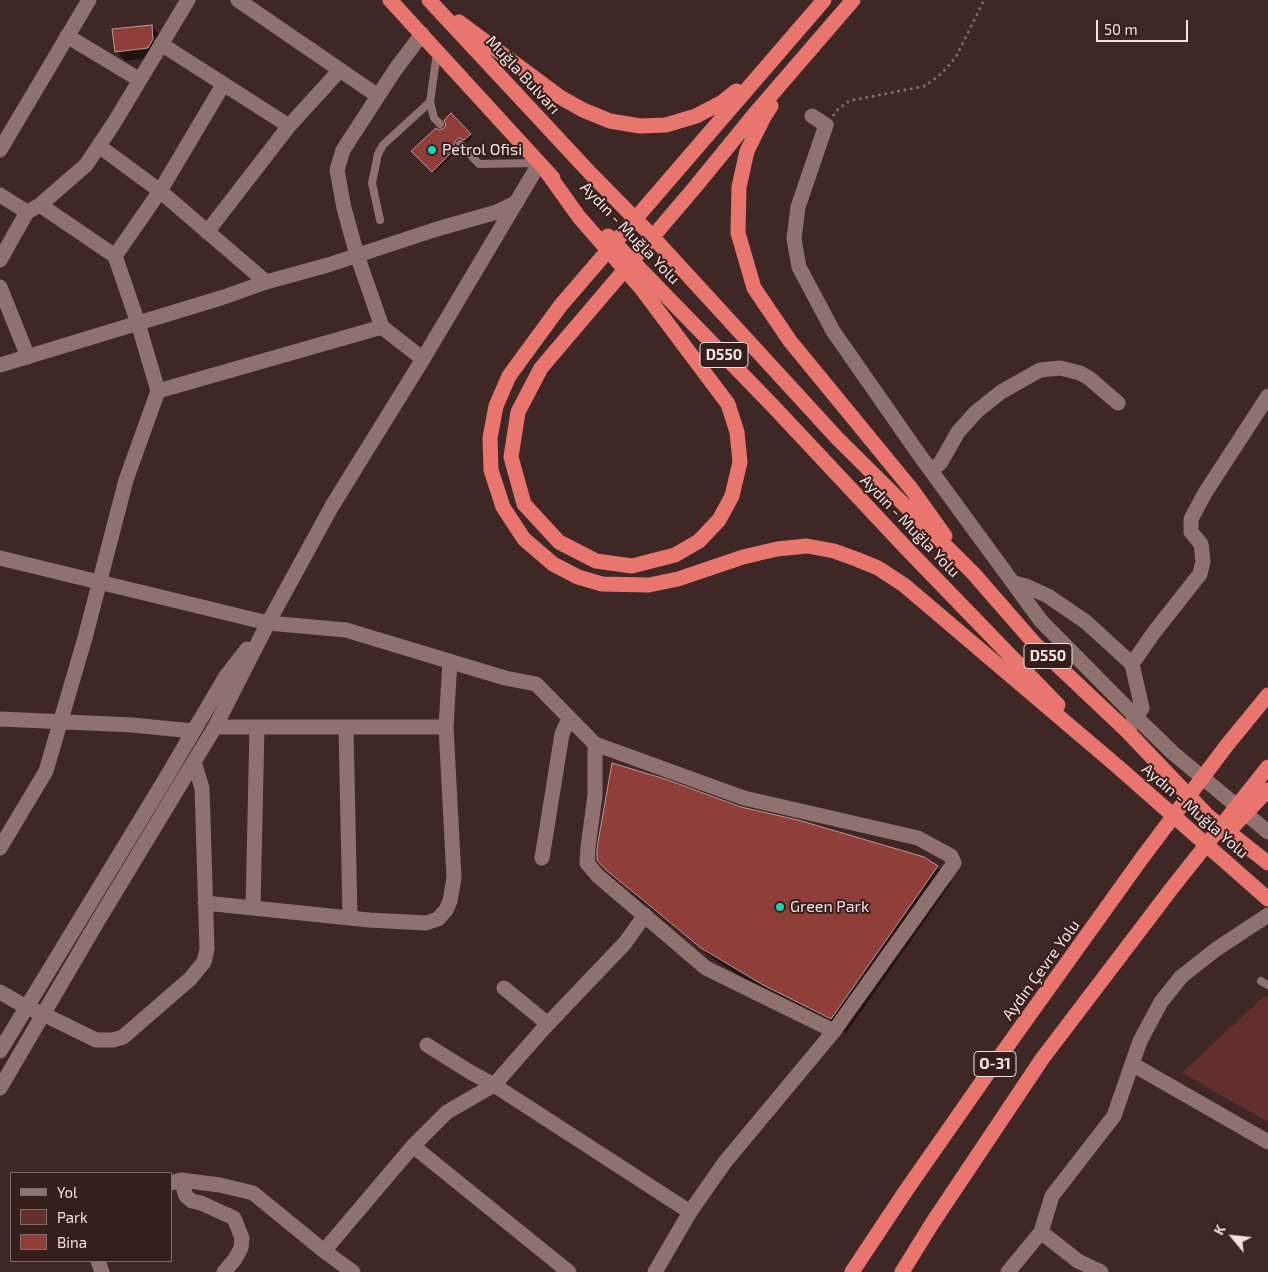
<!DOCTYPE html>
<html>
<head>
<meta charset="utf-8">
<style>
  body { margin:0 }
  #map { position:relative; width:1268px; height:1272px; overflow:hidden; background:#3f2725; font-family:"Exo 2",sans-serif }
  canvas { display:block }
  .legend { position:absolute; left:10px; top:1172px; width:162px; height:90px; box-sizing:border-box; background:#351e1b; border:1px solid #816c6a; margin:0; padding:6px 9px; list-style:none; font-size:15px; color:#f3e2e0 }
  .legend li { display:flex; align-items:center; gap:10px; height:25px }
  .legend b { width:25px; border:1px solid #816c6a }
  .north { position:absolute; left:1208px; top:1212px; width:50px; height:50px; -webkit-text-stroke:4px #351e1b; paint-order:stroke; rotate:298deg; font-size:14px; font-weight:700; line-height:20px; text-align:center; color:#f3e2e0 }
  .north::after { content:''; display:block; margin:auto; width:18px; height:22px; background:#f3e2e0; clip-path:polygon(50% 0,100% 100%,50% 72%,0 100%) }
  .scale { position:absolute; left:1096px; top:20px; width:92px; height:22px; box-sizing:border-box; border:2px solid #f3e2e0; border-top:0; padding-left:6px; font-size:15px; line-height:18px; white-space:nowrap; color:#f3e2e0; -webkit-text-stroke:4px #351e1b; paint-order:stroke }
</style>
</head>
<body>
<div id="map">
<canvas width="1268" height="1272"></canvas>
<ul class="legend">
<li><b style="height:6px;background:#8f726f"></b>Yol</li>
<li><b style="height:14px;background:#63302d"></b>Park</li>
<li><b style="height:14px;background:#8f3e3a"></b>Bina</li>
</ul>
<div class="north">K</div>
<div class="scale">50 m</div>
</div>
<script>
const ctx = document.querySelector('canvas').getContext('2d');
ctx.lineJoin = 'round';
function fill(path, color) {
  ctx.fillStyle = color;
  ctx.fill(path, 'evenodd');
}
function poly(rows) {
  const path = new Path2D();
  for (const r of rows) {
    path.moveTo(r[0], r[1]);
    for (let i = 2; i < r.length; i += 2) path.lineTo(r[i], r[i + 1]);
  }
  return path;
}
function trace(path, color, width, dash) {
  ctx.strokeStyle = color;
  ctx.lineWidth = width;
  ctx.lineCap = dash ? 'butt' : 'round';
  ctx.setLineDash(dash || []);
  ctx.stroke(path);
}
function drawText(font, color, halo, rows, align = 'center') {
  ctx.font = font + ' "Exo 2",sans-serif';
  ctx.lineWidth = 4;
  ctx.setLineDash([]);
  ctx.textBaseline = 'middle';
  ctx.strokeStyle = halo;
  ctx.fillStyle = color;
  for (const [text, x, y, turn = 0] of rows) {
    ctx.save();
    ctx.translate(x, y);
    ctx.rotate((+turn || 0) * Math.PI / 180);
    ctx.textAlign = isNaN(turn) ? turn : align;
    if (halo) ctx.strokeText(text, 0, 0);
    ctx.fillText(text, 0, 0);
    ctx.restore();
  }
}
const green = poly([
  [1264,996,1268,998,1268,1122,1182,1073]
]);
const shadow = poly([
  [151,26,161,36,158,57,126,61,116,51],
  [451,115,472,137,467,142,462,140,457,142,456,148,457,151,434,173,412,151,439,131,444,129],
  [741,808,937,867,952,882,846,1033,779,1000,718,962,641,901,606,869]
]);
const building = poly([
  [152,25,153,39,148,48,115,52,112,29,152,25],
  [451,113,471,134,464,140,459,138,456,140,454,145,456,148,432,172,411,151,436,128,439,130,444,128,446,125,444,120,451,113],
  [612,763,665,779,741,807,798,820,924,857,938,866,831,1019,763,985,701,948,605,869,597,860,597,848,612,763]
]);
const path = poly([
  [833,116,836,111,849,101,925,86,941,74,956,57,984,0]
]);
const lane = poly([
  [437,53,430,102,434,118,440,124],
  [460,144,479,164,537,163],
  [380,220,372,183,378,154,383,145,430,102],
  [1261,981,1268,985]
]);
const street = poly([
  [238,0,378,96],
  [67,36,140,80],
  [161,44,289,126],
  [223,85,160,191,266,282],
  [812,116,826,125,798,207,794,239,799,267,833,331,918,453,1041,621,1137,718,1173,753,1268,832],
  [99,146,160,191,115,256],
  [0,150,89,0],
  [0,195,27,212,40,205,115,256,138,323,158,391,126,480,85,638,46,771,0,848],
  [40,205,86,165,114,123,188,0],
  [207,232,289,126,340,70],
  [0,260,27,212],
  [0,287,28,357],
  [0,365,224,297,266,282,328,265,437,229,497,212,517,202],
  [158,391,382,327,357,255,344,208,337,170,343,150,395,70,422,34],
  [932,471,941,462,958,432,976,412,1001,392,1040,370,1060,368,1080,373,1089,378,1118,403],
  [1014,583,1026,586,1048,596,1086,622,1132,664],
  [268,623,346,630,505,678,536,684,595,744,595,795,588,847,587,863,598,876,706,968,834,1031],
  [0,719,132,725,193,731],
  [1130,726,1142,708,1132,664,1155,631,1200,574,1203,561,1201,544,1191,532,1191,519,1205,493,1268,396],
  [346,727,350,918],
  [446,727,450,661],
  [595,744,744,798,918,838,951,856,954,863,834,1031,725,1162,690,1212,655,1272],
  [542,858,562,734,566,725,571,720],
  [205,903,369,920,426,923,438,919,446,910,450,901,454,878,446,727,215,727],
  [253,908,257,727],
  [504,988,548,1024],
  [0,992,26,1007,43,1014,96,1040,113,1040,123,1037,190,979,204,962,207,949,202,788,194,762],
  [427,1045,470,1072,494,1085,690,1212],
  [1132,1064,1268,1142],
  [413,1146,569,1272],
  [181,1180,186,1196,192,1201,201,1203,234,1218,242,1238,241,1248,235,1259,224,1272],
  [171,1183,181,1180,220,1185,253,1193,324,1251,353,1272],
  [1041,1232,1078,1261,1101,1272],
  [324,1251,413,1146,447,1112,494,1085,544,1028,625,943,645,915],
  [98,1261,102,1272],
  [1008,1272,1041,1232,1052,1196,1114,1116,1140,1041,1161,1002,1181,977,1215,950,1268,915]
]);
const secondary = poly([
  [382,327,423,359],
  [0,558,268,623],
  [0,1051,166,778,226,676,247,649],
  [0,1088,96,924,215,727,268,623,332,506,423,359,539,164]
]);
const highway = poly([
  [390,0,553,178],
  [429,0,591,174,650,234,837,438,973,573,1035,644,1126,730,1208,816,1268,863],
  [824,0,561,305,509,376,496,406,490,438,491,470,503,507,524,539,553,564,578,577,602,584,649,585,678,579,743,557,777,549,807,546,834,551,856,559,878,568,904,585,1124,772],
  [459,22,560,97,583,110,610,121,640,126,666,125,696,116,721,103,736,91],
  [771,106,764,117,747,151,739,187,738,233,754,288,790,341,913,491,945,536],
  [546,171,579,217,641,288,728,404,737,432,740,462,732,496,719,520,699,541,675,555,632,566,596,561,559,542,524,504,511,457,518,412,541,368,581,321,696,186,753,116,853,0],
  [608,236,772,405,907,549,1058,705],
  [1117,766,1268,899],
  [1226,834,1268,790],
  [852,1272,905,1192,988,1073,1142,858,1227,745,1268,695],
  [902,1272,933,1222,1042,1059,1172,888,1268,767]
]);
const markers = [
  [432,150,5,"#15d5b3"],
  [780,907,5,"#15d5b3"]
];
const shields = [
  [724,355,48],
  [1048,656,48],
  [995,1064,42]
];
const shieldNames = [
  ["D550",724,355],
  ["D550",1048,656],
  ["O-31",995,1064]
];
const streetNames = [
  ["Muğla Bulvarı",523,75,47],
  ["Aydın - Muğla Yolu",630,233,46],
  ["Aydın - Muğla Yolu",910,526,46],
  ["Aydın - Muğla Yolu",1195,811,41],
  ["Aydın Çevre Yolu",1041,970,-54]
];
const poiNames = [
  ["Petrol Ofisi",442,150],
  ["Green Park",790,907]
];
fill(green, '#63302d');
fill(shadow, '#0007');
fill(building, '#8f3e3a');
trace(building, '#b99a97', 1);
trace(path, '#887371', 2.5, [2.5, 4]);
trace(lane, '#8f726f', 8);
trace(street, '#8f726f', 15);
trace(secondary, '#8f726f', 15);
trace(highway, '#e9766e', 15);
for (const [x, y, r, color] of markers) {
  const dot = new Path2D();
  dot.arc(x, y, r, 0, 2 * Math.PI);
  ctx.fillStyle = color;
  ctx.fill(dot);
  trace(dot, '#351e1b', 2);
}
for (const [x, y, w] of shields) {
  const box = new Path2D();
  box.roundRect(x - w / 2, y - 12.5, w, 25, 4);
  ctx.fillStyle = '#351e1b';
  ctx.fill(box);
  trace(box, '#f3e2e0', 1);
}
drawText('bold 15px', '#f3e2e0', null, shieldNames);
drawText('16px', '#f3e2e0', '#351e1b', streetNames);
drawText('16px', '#f3e2e0', '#351e1b', poiNames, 'left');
</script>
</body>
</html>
